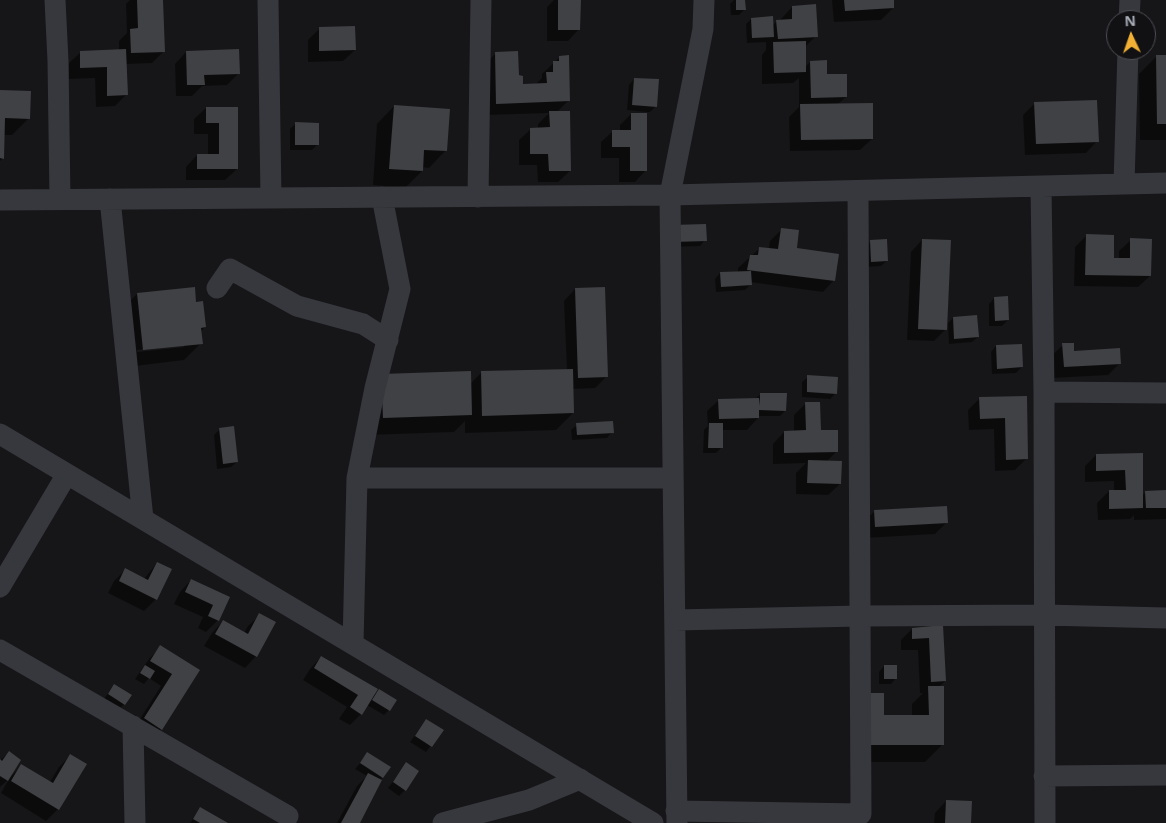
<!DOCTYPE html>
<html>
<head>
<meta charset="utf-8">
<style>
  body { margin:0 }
  #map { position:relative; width:1166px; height:823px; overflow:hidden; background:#161618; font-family:"Noto Sans",sans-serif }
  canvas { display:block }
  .north { position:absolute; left:1106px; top:10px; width:50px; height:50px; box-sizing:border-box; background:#111113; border:1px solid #4d4f55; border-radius:50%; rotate:357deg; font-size:14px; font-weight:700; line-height:20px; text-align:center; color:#a8adb8 }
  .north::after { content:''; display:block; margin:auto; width:18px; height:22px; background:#f2b134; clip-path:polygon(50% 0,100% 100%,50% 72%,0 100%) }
</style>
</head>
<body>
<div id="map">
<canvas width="1166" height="823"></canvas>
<div class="north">N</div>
</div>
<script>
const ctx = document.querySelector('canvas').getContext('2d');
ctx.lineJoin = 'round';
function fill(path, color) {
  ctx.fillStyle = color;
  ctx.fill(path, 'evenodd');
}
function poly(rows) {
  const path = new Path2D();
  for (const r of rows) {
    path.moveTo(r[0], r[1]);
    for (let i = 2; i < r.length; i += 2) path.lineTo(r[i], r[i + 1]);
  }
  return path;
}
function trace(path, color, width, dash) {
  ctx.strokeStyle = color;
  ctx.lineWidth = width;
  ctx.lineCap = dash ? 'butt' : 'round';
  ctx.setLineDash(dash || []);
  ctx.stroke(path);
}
const shadow = poly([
  [130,0,162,0,163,52,152,63,126,64,127,94,115,106,96,107,95,78,69,79,69,63,81,52,119,51,119,41,127,33,126,4],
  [554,0,579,0,579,29,568,41,547,41,547,7],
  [734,0,744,0,745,9,739,15,731,15,730,4],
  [832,0,892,0,893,8,881,20,834,22],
  [792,7,816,36,804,48,805,67,810,62,846,97,837,105,872,139,860,150,790,151,789,117,799,107,799,78,793,83,762,84,762,55,766,50,766,42,747,43,746,24,751,19,772,26,777,21,781,21,781,19],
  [320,28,355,50,343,61,308,62,308,40],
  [186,52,239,73,227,85,202,86,192,96,176,96,175,64],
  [496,53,518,77,522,85,535,85,542,78,542,74,560,57,568,101,557,112,570,171,558,182,538,182,537,165,519,165,519,140,531,129,538,129,538,124,549,113,485,115,484,65],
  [1156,57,1166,57,1166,140,1140,140,1139,74],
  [634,79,656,106,650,112,646,112,646,170,635,182,619,182,619,158,601,158,601,142,613,131,620,131,620,125,631,114,646,114,646,112,627,110,629,85],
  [0,91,29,118,12,135,4,135,3,158,0,161],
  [1035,103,1097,141,1086,153,1025,155,1023,115],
  [394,106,446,150,429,168,422,167,422,171,405,188,373,185,377,124],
  [206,108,237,108,237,169,225,180,186,180,186,167,197,155,208,155,208,134,194,134,194,119],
  [296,123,318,144,312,150,290,150,290,129],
  [782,229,795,249,834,280,823,292,750,282,750,285,745,290,716,292,715,279,720,273,738,273,738,268,760,248,769,249,770,241],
  [667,232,705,240,700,246,668,247],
  [1087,235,1113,259,1119,259,1119,251,1131,240,1150,276,1138,287,1074,286,1075,247],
  [922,240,945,330,934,341,907,340,911,252],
  [871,241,887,261,881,266,866,267,865,247],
  [575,289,607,376,595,388,572,389,573,413,556,430,465,433,465,421,454,432,366,435,364,392,470,384,481,373,567,370,564,301],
  [137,294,195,303,205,327,200,332,201,343,184,360,127,367,120,311],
  [184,344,184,347,137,352,137,350],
  [994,298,1008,320,1002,326,989,326,989,304],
  [953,318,978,337,972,342,949,344,948,323],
  [1063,345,1073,353,1119,364,1108,375,1052,378,1051,356],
  [996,346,1022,367,1016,373,992,374,991,352],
  [808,377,836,393,830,399,802,397,802,382],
  [761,394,785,411,780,416,758,416,758,418,747,430,722,430,722,447,716,453,703,453,704,430,708,426,707,411,719,400,755,399],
  [1025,397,1027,458,1015,470,995,471,994,429,969,430,968,410,980,398],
  [806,403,820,432,837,451,826,462,840,484,828,495,796,494,796,473,806,463,773,464,773,444,784,432,794,432,794,415],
  [577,425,612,432,607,438,572,440,571,430],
  [220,429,237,462,231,467,217,469,214,435],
  [1141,454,1142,496,1146,492,1166,492,1166,519,1134,520,1134,515,1130,519,1098,520,1097,503,1109,491,1114,491,1114,481,1085,482,1085,466,1096,455],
  [875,511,947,522,935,534,864,538,863,522],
  [157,563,156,599,144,611,108,593,114,581,125,570,144,579],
  [191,580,229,597,218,620,206,632,198,628,203,617,174,604,180,592],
  [260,615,256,656,245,668,204,646,212,633,223,621,244,633,248,626],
  [942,627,945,681,939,687,943,744,925,762,851,762,883,716,912,717,912,704,923,693,920,693,918,650,901,650,901,640,912,629],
  [161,647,199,671,161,729,150,741,133,730,161,686,149,678,144,684,135,679,149,659],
  [321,657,373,696,379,691,389,710,384,715,367,705,361,714,350,725,339,719,347,707,303,680,310,669],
  [884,666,896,678,891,684,879,684,879,672],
  [115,685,124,704,119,709,103,700],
  [427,720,442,730,426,752,410,742],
  [9,753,10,777,22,766,50,782,59,767,70,756,58,809,46,821,1,793,9,779,0,787,0,760],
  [368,754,382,777,358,823,337,823,357,786,367,776,355,769],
  [406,764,405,790,399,796,388,788],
  [946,801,970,823,934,823,935,813],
  [200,808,226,823,190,823]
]);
const building = poly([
  [137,0,163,0,165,52,131,53,130,29,138,28],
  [558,0,581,0,580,30,558,30],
  [736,0,745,0,746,10,736,10],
  [844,0,894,0,894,8,845,11],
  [816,4,818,37,778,39,776,20,792,19,792,6],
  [773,16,774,37,752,38,751,18],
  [355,26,356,50,319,51,319,27],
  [806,41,806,72,774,73,773,42],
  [126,49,128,95,107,96,107,67,80,68,80,51],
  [239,49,240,74,204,75,205,85,187,85,186,51],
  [518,51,519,75,523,76,523,84,547,83,546,72,553,72,553,61,559,61,559,56,569,55,570,101,496,104,495,52],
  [1156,55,1166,55,1166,124,1157,124],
  [827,60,827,74,847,74,847,97,811,98,810,61],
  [634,78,659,79,657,107,632,105],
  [0,90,31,91,30,119,5,118,4,159,0,158],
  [1097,100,1099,142,1036,144,1034,102],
  [873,103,873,139,801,140,800,104],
  [394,105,450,109,447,151,424,150,423,171,389,169],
  [206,107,238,107,238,169,197,169,197,154,219,154,219,123,206,123],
  [549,111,570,111,571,171,549,171,548,154,530,154,530,128,550,127],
  [631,113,647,113,647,171,630,171,630,147,612,147,612,130,631,130],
  [295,122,319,123,319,145,295,145],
  [706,224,707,241,673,242,672,225],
  [781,228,799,230,797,248,839,254,835,281,747,270,750,255,758,255,759,247,778,249],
  [1086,234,1114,235,1114,258,1130,258,1130,238,1152,239,1151,276,1085,275],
  [887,239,888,261,871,262,870,240],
  [922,239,951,240,947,330,918,329],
  [751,271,752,285,721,287,720,272],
  [195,287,196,302,203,301,206,327,201,328,203,344,143,350,137,293],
  [605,287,608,377,578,378,575,288],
  [1008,296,1009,320,995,321,994,297],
  [977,315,979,337,954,339,953,317],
  [1062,343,1074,343,1074,351,1120,348,1121,364,1064,367],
  [1022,344,1023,367,997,369,996,345],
  [573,369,574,413,482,416,481,371],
  [471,371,472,415,383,418,381,374],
  [807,375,838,377,837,394,807,392],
  [760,393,787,393,786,411,759,410,759,418,719,419,718,399,759,398,760,406],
  [1027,396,1028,459,1006,460,1005,418,980,419,979,397],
  [805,402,820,402,821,430,838,430,838,452,784,453,784,431,806,430],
  [613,421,614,433,577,435,576,423],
  [709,423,723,423,723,448,708,448],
  [234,426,238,462,223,464,219,428],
  [1143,453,1143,508,1109,509,1109,490,1126,490,1125,470,1096,471,1096,454],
  [808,460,842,461,841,484,807,483],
  [1166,490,1166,508,1146,508,1145,491],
  [947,506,948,523,875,527,874,510],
  [157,562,172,569,157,600,119,581,125,568,148,580],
  [191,579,230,597,219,621,208,616,213,605,185,592],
  [259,613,276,622,257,657,215,634,223,620,248,634],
  [943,625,946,681,931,682,929,638,912,639,912,628],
  [160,645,200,670,162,730,144,718,172,674,150,661],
  [321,656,378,689,362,715,350,707,358,695,314,668],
  [145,665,155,671,150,679,140,673],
  [884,665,897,665,897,679,884,679],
  [114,684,132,695,125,705,108,694],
  [928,686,944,686,944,745,868,745,868,693,884,693,884,715,929,715],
  [379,689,397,700,390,711,372,700],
  [426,719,444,730,432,747,415,736],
  [9,751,21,760,8,781,0,776,0,759,2,761],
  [367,752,391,767,383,778,360,763],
  [70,754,87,764,59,810,11,781,21,764,53,783],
  [406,762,419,771,406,791,393,782],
  [368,773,382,780,360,823,341,823],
  [946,800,972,801,971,823,945,823],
  [200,807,228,823,200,823,193,819]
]);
const street = poly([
  [55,0,58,61,60,199],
  [268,0,271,198],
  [1129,20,1130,0],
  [1124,184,1128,50],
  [1041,187,1044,392,1166,393],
  [478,197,481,0],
  [110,199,143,519],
  [0,200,670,195,1166,183],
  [217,288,230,269,297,306,363,324,388,340],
  [1044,392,1045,823],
  [0,434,653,823],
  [357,478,673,478],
  [0,587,67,474],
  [675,620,860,616,1045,615,1166,618],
  [353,644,357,478,375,388,400,289,382,197],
  [0,650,288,816],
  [133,726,135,823],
  [1044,776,1166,775],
  [676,811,861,814,858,191],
  [443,823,529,800,580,779],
  [677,823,670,195,703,29,704,0]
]);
fill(shadow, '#0007');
fill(building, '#404145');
trace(street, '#37383d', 21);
</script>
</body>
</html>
